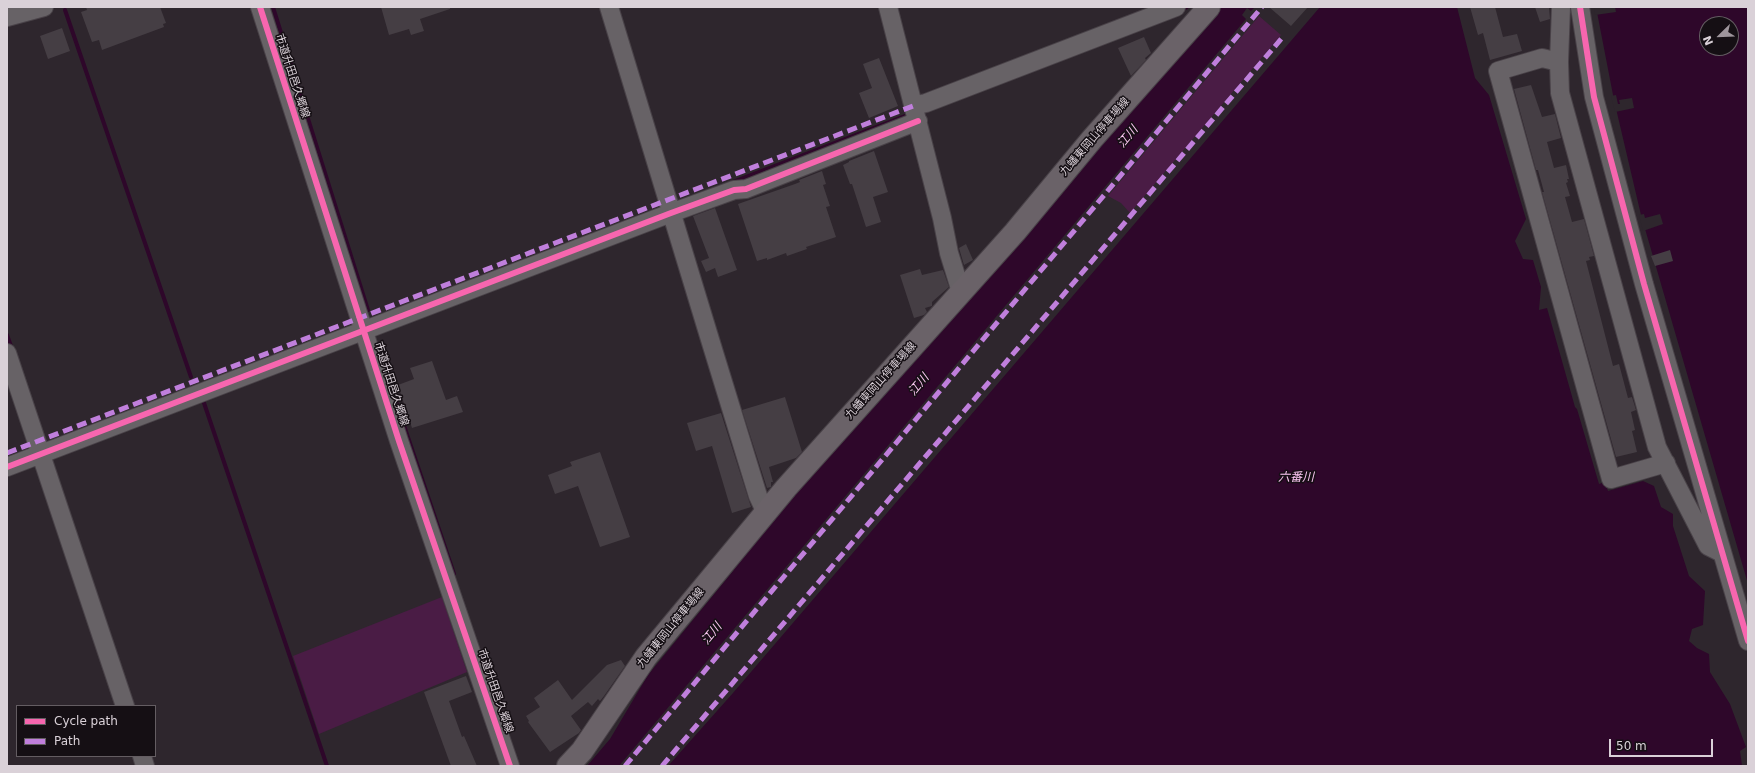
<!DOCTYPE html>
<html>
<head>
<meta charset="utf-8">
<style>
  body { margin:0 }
  #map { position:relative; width:1755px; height:773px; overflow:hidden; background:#2e262d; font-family:"DejaVu Sans",sans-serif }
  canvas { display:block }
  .frame { position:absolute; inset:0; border:8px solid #dad1d8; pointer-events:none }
  .legend { position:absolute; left:16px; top:705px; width:140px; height:52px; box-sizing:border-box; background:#150f14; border:1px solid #645d62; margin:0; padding:5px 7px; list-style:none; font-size:12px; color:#dad1d8 }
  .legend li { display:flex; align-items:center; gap:8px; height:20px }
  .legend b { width:20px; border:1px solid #645d62 }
  .north { position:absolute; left:1699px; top:16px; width:40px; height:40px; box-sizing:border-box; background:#150f14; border:1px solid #645d62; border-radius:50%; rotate:247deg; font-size:11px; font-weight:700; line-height:16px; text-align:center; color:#dad1d8 }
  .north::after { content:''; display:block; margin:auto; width:14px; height:18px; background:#9e959c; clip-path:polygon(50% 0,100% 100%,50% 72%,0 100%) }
  .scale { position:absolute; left:1609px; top:739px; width:104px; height:18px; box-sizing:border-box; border:2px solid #dad1d8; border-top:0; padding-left:5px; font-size:12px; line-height:14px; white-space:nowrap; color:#dad1d8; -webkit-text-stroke:3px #150f14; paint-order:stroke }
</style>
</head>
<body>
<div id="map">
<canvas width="1755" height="773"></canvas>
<div class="frame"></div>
<ul class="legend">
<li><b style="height:5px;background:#f766af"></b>Cycle path</li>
<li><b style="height:5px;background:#c07fdc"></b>Path</li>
</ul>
<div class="north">N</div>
<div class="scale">50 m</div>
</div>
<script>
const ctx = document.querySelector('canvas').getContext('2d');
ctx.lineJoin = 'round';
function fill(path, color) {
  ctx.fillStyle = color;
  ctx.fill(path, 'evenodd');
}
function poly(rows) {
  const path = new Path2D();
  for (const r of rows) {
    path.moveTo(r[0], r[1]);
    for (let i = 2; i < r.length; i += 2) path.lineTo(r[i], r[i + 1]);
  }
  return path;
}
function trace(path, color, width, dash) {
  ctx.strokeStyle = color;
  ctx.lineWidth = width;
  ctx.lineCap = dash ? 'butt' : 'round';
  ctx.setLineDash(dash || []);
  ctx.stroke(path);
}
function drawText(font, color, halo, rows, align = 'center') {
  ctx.font = font + ' "DejaVu Sans","Noto Sans JP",sans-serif';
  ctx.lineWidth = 3;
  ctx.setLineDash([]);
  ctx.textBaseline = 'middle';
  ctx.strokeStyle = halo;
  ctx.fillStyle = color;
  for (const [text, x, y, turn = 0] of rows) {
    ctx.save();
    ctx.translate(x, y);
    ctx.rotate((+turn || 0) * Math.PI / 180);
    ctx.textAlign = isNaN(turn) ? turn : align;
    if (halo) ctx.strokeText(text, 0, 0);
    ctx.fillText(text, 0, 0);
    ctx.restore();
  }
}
const green = poly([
  [1259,16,1281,35,1130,213,1121,203,1108,196],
  [442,597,467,672,319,734,293,656]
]);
const water = poly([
  [1222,7,1255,7,1251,11,1247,8,1242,15,1246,19,619,766,587,766,610,739,648,675,733,571,743,554,1024,229],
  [1320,7,1457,7,1475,78,1489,95,1526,219,1515,241,1523,259,1533,260,1541,287,1539,310,1547,308,1575,407,1577,409,1599,484,1605,482,1608,491,1643,481,1654,486,1661,507,1673,514,1673,526,1689,576,1705,591,1703,625,1692,629,1689,641,1697,648,1709,654,1710,672,1730,704,1746,747,1740,751,1742,766,668,766,733,693],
  [1596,7,1748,7,1748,584,1641,215,1614,100],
  [1707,24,1731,24,1731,48,1707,48]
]);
const pier = poly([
  [1594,7,1615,7,1616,12,1595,15],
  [1616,95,1618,104,1620,104,1619,100,1632,98,1634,108,1615,112,1611,96],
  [1644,214,1645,218,1660,214,1663,224,1643,231,1639,215]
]);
const stream = poly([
  [273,7,368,310],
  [65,10,191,377],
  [1180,11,1187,7],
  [730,183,910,114],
  [7,335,12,349],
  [386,372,454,574],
  [203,400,327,766]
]);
const building = poly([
  [86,7,160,7,166,23,163,24,164,27,102,50,99,40,92,42,81,12,87,10],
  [381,7,450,7,450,9,420,19,424,31,411,35,409,29,389,35],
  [1269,7,1308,7,1291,26],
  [1470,7,1495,7,1503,37,1517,34,1522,51,1490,60,1483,33,1478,35],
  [1535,7,1549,7,1550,19,1540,22],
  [62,28,70,51,48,59,40,36],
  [1144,37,1151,53,1145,58,1146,60,1131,76,1118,48],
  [879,58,898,106,869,118,859,93,872,88,863,64],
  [1531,85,1542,117,1555,114,1561,138,1547,142,1554,168,1566,165,1569,179,1567,179,1568,182,1566,183,1570,196,1565,197,1572,222,1584,219,1594,256,1589,257,1590,260,1586,261,1613,366,1619,364,1628,398,1632,397,1636,410,1631,412,1635,430,1632,431,1637,452,1616,457,1542,192,1544,192,1538,170,1536,170,1514,89],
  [874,151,888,192,873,197,881,222,866,227,852,184,850,184,843,165,849,162,849,161],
  [822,171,826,184,823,185,830,206,826,207,836,237,806,247,807,249,787,256,786,253,767,260,767,258,757,261,738,204,795,184,800,182,799,180],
  [715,208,737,270,718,277,715,268,706,272,701,261,709,258,693,216],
  [966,244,973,260,964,265,959,248],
  [1670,250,1673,261,1655,266,1651,256],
  [920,269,922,275,943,270,949,287,932,302,932,306,925,308,927,312,924,315,914,318,900,275],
  [432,361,446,400,457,396,463,412,412,428,398,385,414,379,410,368],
  [785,397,802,452,796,458,769,467,773,482,771,482,771,487,767,488,742,410],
  [721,413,751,507,732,513,712,446,696,451,687,423],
  [600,452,630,537,600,547,578,486,555,494,548,475,572,466,570,462],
  [621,660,625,666,604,696,600,701,598,699,592,706,588,702,571,716,581,730,579,733,550,752,528,722,529,721,526,716,540,707,534,698,558,680,572,700,607,665],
  [466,676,472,692,449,701,462,737,464,736,477,766,451,766,424,692]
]);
const minor = poly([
  [260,7,399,441,510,766],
  [609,7,708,333,758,496,766,513],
  [888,7,942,218,949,253,961,292],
  [1561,7,1559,62,1560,93,1657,447,1708,546,1722,553],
  [1580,7,1594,97,1644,284,1748,641],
  [7,17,44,7],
  [1559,62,1542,58,1498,71,1611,479,1666,463],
  [913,106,926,103,1176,7],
  [7,353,125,706],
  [7,467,671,213,734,190,746,189,918,121],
  [142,756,145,766]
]);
const major = poly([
  [568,766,582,751,646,657,786,488,1015,232,1092,139,1209,7]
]);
const quiet = poly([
  [7,453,913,106],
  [625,766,1262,7],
  [662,766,1282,38]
]);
const cycleway = poly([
  [260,7,399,441,510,766],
  [1580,7,1594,97,1644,284,1748,641],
  [7,467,671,213,734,190,746,189,918,121]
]);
const streetNames = [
  ["市道升田邑久郷線",292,76,72],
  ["九蟠東岡山停車場線",1095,137,-49],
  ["九蟠東岡山停車場線",881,381,-48],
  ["市道升田邑久郷線",391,384,72],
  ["九蟠東岡山停車場線",671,628,-51],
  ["市道升田邑久郷線",495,691,71]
];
const waterNames = [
  ["江川",1128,137,-50],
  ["江川",919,385,-50],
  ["六番川",1296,478],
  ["江川",712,634,-51]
];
fill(green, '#4a1c45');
fill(water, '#2e072a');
fill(pier, '#2e262d');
trace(stream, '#2e072a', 4);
fill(building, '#453e44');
trace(minor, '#494248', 20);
trace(major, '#494248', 24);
trace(minor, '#676266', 18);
trace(major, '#6a6268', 22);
trace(quiet, '#c07fdc', 5, [10, 5]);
trace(cycleway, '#f766af', 6);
drawText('11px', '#dad1d8', '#150f14', streetNames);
drawText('italic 12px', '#fac5f1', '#150f14', waterNames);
</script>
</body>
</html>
